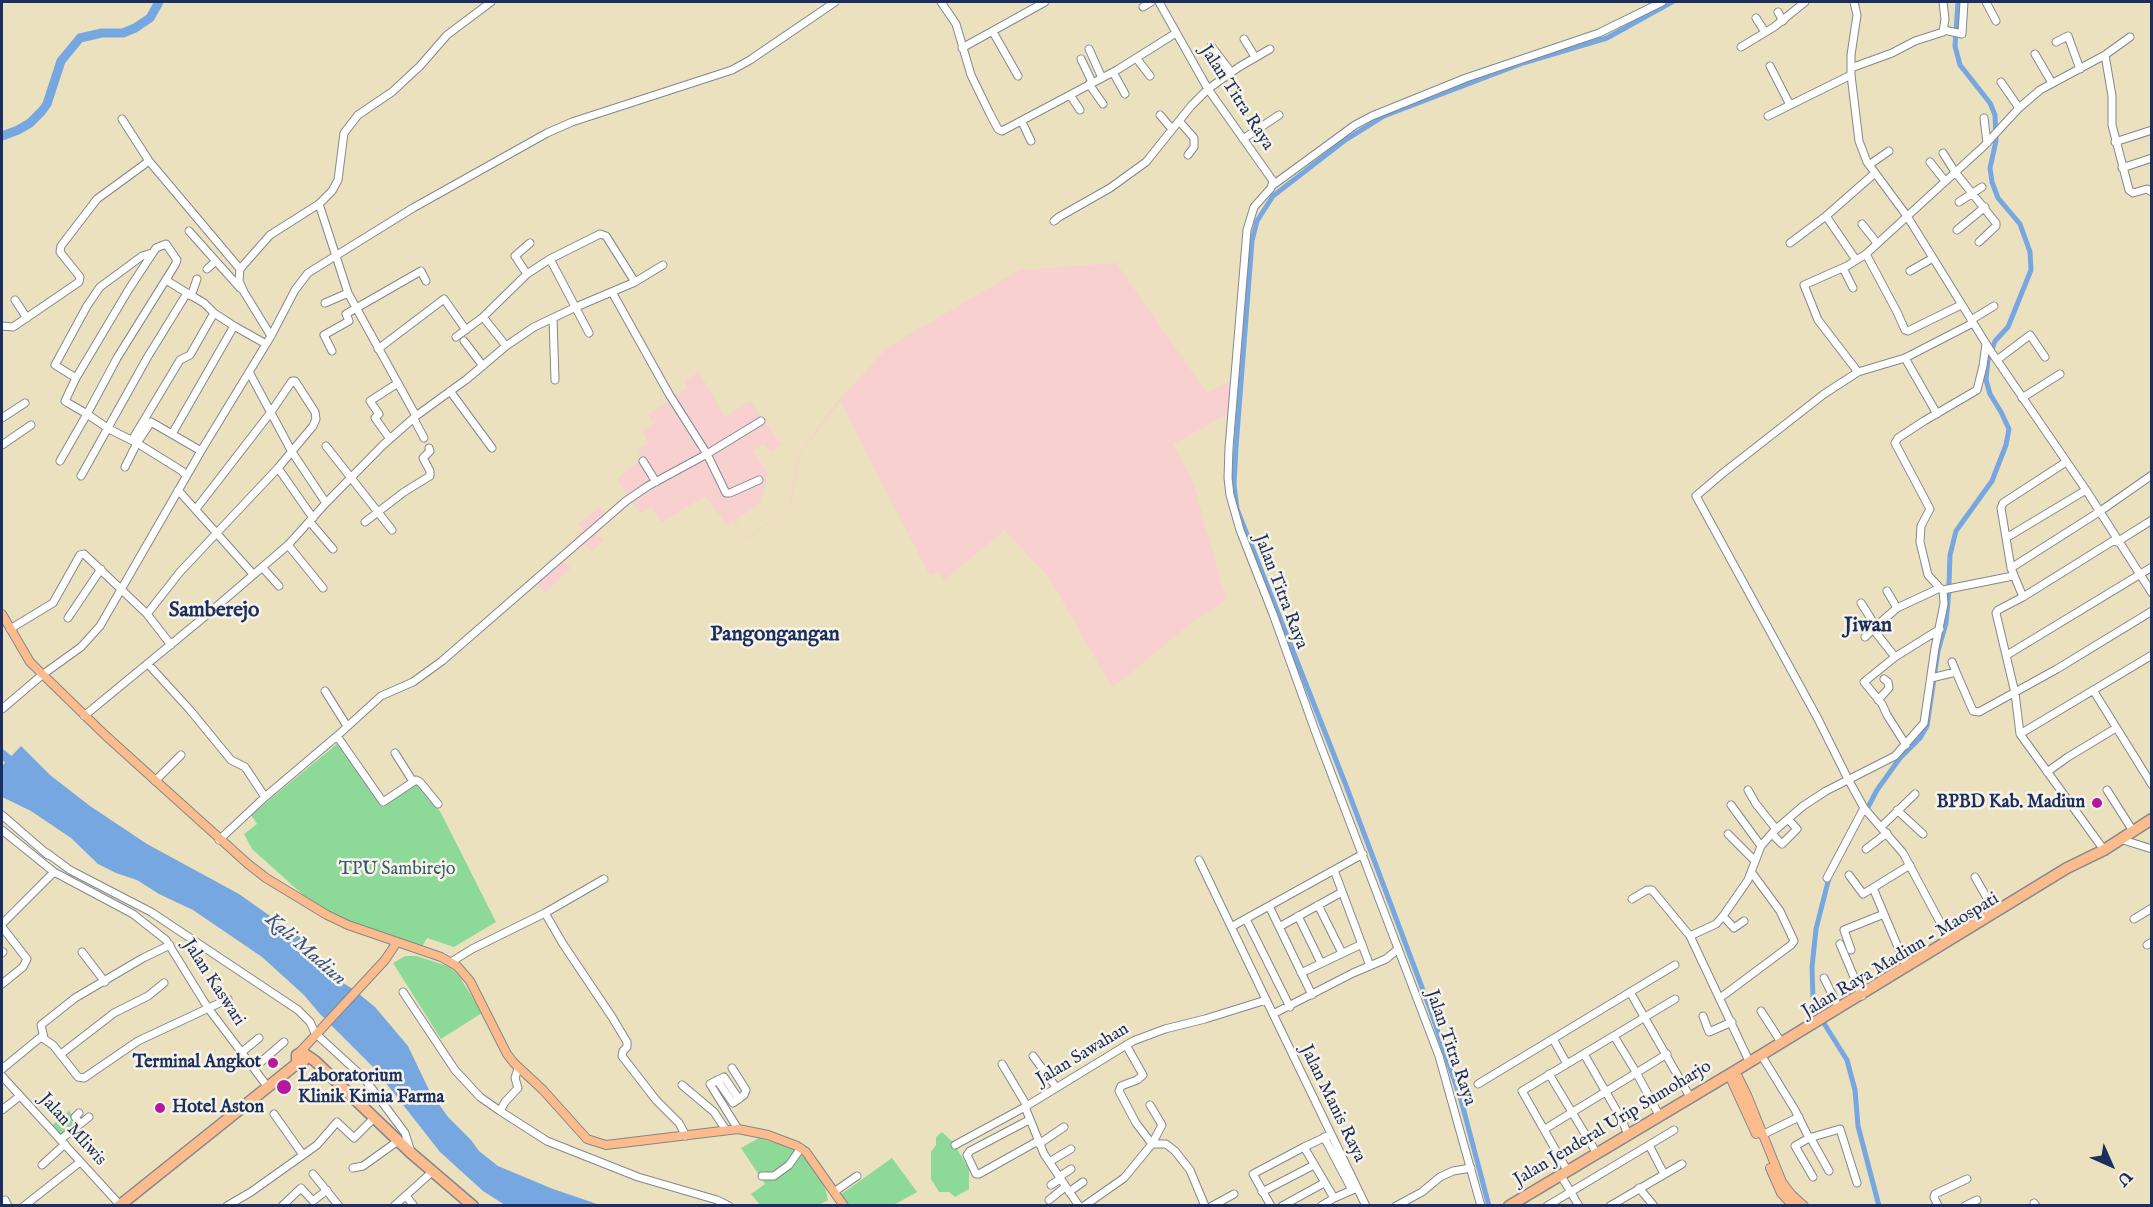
<!DOCTYPE html>
<html>
<head>
<meta charset="utf-8">
<style>
  body { margin:0 }
  #map { position:relative; width:2153px; height:1207px; overflow:hidden; background:#ebe1bf; font-family:"IM FELL English",serif }
  canvas { display:block }
  .frame { position:absolute; inset:0; border:3px solid #1b2f5e; pointer-events:none }
  .north { position:absolute; left:2081px; top:1135px; width:60px; height:60px; -webkit-text-stroke:4px #f7f3e8; paint-order:stroke; rotate:135deg; font-size:16px; font-weight:700; line-height:24px; text-align:center; color:#1b2f5e }
  .north::after { content:''; display:block; margin:auto; width:21px; height:27px; background:#1b2f5e; clip-path:polygon(50% 0,100% 100%,50% 72%,0 100%) }
</style>
</head>
<body>
<div id="map">
<canvas width="2153" height="1207"></canvas>
<div class="frame"></div>
<div class="north">U</div>
</div>
<script>
const ctx = document.querySelector('canvas').getContext('2d');
ctx.lineJoin = 'round';
function fill(path, color) {
  ctx.fillStyle = color;
  ctx.fill(path, 'evenodd');
}
function poly(rows) {
  const path = new Path2D();
  for (const r of rows) {
    path.moveTo(r[0], r[1]);
    for (let i = 2; i < r.length; i += 2) path.lineTo(r[i], r[i + 1]);
  }
  return path;
}
function trace(path, color, width, dash) {
  ctx.strokeStyle = color;
  ctx.lineWidth = width;
  ctx.lineCap = dash ? 'butt' : 'round';
  ctx.setLineDash(dash || []);
  ctx.stroke(path);
}
function drawText(font, color, halo, rows, align = 'center') {
  ctx.font = font + ' "IM FELL English",serif';
  ctx.lineWidth = 5;
  ctx.setLineDash([]);
  ctx.textBaseline = 'middle';
  ctx.strokeStyle = halo;
  ctx.fillStyle = color;
  for (const [text, x, y, turn = 0] of rows) {
    ctx.save();
    ctx.translate(x, y);
    ctx.rotate((+turn || 0) * Math.PI / 180);
    ctx.textAlign = isNaN(turn) ? turn : align;
    if (halo) ctx.strokeText(text, 0, 0);
    ctx.fillText(text, 0, 0);
    ctx.restore();
  }
}
const built = poly([
  [1116,263,1207,393,1230,381,1228,414,1173,444,1194,485,1226,599,1189,625,1112,688,1050,579,1005,530,944,580,938,572,930,576,840,401,800,454,790,506,747,539,732,520,727,525,705,496,662,522,651,507,641,513,632,502,596,534,604,540,592,551,584,544,563,562,571,568,546,592,531,579,567,549,564,547,583,529,578,524,599,507,607,514,628,495,617,479,641,459,638,449,648,443,643,432,653,423,648,414,670,401,668,398,687,389,684,381,699,372,725,417,750,401,781,444,771,452,763,444,753,451,768,473,760,503,734,521,747,538,789,506,799,454,838,401,888,347,1020,270]
]);
const green = poly([
  [338,743,383,807,417,781,441,813,496,922,454,947,427,938,422,947,341,918,310,901,252,849,244,834,257,824,251,815],
  [405,956,417,956,450,967,459,976,482,1013,441,1039,393,963],
  [69,1111,79,1124,61,1139,50,1127],
  [942,1132,953,1142,969,1169,969,1189,955,1197,949,1192,939,1192,931,1179,931,1152,936,1145,936,1137],
  [759,1138,794,1149,808,1161,824,1184,828,1200,819,1205,760,1205,751,1194,765,1184,741,1148],
  [892,1158,917,1192,892,1206,847,1205,840,1195]
]);
const water = poly([
  [21,746,50,775,90,806,147,844,239,894,304,940,312,957,323,971,353,989,375,1007,408,1046,429,1090,448,1117,471,1140,479,1151,498,1166,553,1189,600,1205,505,1205,483,1191,440,1152,375,1069,320,1014,304,995,262,957,193,910,159,894,137,880,116,873,98,864,71,838,31,811,2,797,2,766]
]);
const canal = poly([
  [1949,585,1950,555,1956,531,1992,481,2006,445,2009,429,2001,412,1990,394,1986,380,1988,360,1995,341,2008,327,2031,270,2030,252,2020,224,1998,198,1992,182,1990,168,1996,141,1995,115,1990,103,1960,65,1955,46,1958,2],
  [1866,811,1877,790,1900,758,1920,738,1927,726,1938,651,1946,623,1949,591],
  [1830,874,1816,929,1812,967,1813,999,1825,1025,1847,1060,1855,1090,1858,1126,1879,1206],
  [1489,1206,1461,1100,1429,1006,1345,783,1237,509,1234,484,1236,447,1252,241,1257,221,1273,196,1344,141,1384,116,1523,63,1607,38,1672,2]
]);
const river = poly([
  [2,136,18,130,30,123,42,111,47,104,61,61,80,38,102,33,123,33,135,28,150,18,159,2],
  [2,754,16,766]
]);
const minor = poly([
  [941,2,956,24,971,75,990,114,998,129,1002,131,1117,70,1176,33],
  [1159,2,1208,89,1273,181,1271,188,1254,207,1247,230,1229,448,1228,478,1230,495,1240,530,1273,614,1317,736,1439,1056,1481,1206],
  [1854,2,1857,15,1851,55,1851,75,1859,141,1867,162,1907,216,1990,350,2086,490,2152,593],
  [1986,2,1996,21],
  [1143,7,1151,2],
  [1778,12,1783,21],
  [1756,18,1765,32],
  [1944,30,1962,34,1964,2],
  [993,32,1018,76],
  [1244,39,1255,57],
  [2056,42,2068,36,2080,69],
  [1211,46,1231,72],
  [1741,47,1774,27,1805,2],
  [962,48,1045,2],
  [1089,49,1102,78],
  [2035,54,2052,83],
  [2105,55,2130,37],
  [1081,59,1092,82],
  [1137,59,1150,76],
  [1770,66,1790,105],
  [1851,68,1892,53,1915,41,1943,32,1945,19,1943,2],
  [1113,72,1125,94],
  [2001,82,2019,108],
  [1089,84,1103,104],
  [1070,95,1080,110],
  [1160,115,1172,129],
  [1768,116,1851,75],
  [1984,118,1987,143],
  [122,119,149,161],
  [1179,121,1194,138,1194,147,1188,155],
  [1022,122,1031,141],
  [1243,139,1279,115],
  [2115,142,2152,130],
  [1943,153,1955,172,1996,223,1996,226,1979,242],
  [1930,162,1945,181],
  [1869,165,1889,151],
  [2122,168,2152,158],
  [1273,185,1355,125,1372,116,1466,78,1599,33,1662,2],
  [1959,202,1982,187],
  [319,204,348,293,416,416],
  [1826,216,1856,260],
  [1054,221,1059,217,1110,188,1146,162,1191,106,1208,89,1239,67,1270,49],
  [1862,224,1877,243],
  [1957,230,1985,207],
  [189,231,240,288],
  [1790,243,1826,216,1875,173],
  [1866,254,1897,312,1905,330,1908,331,1961,305],
  [550,259,589,333],
  [1843,268,1853,288],
  [207,269,216,261],
  [1910,271,1933,258],
  [527,274,515,256,530,243],
  [612,292,669,394,707,454,726,493,730,493,759,480],
  [187,293,204,303,214,313,234,326,266,344],
  [191,296,197,279],
  [15,300,27,318],
  [325,303,348,293],
  [483,317,506,346],
  [553,318,555,380],
  [1971,320,1994,306],
  [2,326,13,327,79,282,80,277,60,252,61,246,97,199,149,161,240,269],
  [271,336,244,292,239,281,240,269,270,235,319,204,332,191,338,180,344,133,358,115,392,92,420,66,447,35,491,2],
  [456,337,483,317,527,274,550,259,600,234,606,236,635,282],
  [464,341,483,366],
  [378,349,444,299,466,330],
  [332,351,324,335,349,321,346,314,421,271,426,281],
  [1905,358,1937,414],
  [1997,360,2030,335,2045,357],
  [249,372,292,452,326,503],
  [1858,372,1818,320,1804,285,1847,266,1866,254,1984,146,2019,108,2040,90,2105,55,2112,96,2112,125,2129,190,2133,193,2147,189,2152,192],
  [76,378,55,365,87,306,100,287,142,256,152,253],
  [450,391,492,448],
  [2022,398,2060,374],
  [2,418,25,403],
  [414,419,424,438],
  [172,434,234,326],
  [390,439,375,418,379,414,370,401,398,383],
  [132,440,180,360,190,355,214,313],
  [2,445,31,425],
  [326,446,392,530],
  [60,461,87,414,117,358,175,265,177,260,166,244,156,248,129,289,76,378,65,401,68,403,87,414,109,429,137,443,151,422,201,451],
  [643,461,656,482],
  [125,467,137,443,182,471,186,476],
  [278,468,313,518],
  [81,476,147,358,187,293,166,280],
  [178,490,253,574],
  [310,522,333,549],
  [365,522,404,492,430,476,430,471,423,458,430,451,429,448],
  [2006,538,2086,490],
  [2117,542,2152,520],
  [288,545,323,588],
  [262,567,279,586],
  [2011,568,2099,512,2152,475],
  [1940,588,1928,575,1920,542,1921,526,1930,509,1895,443,1898,438,1924,421,1977,390,1983,366,1986,344],
  [1943,590,2013,576],
  [1887,591,1897,608],
  [2023,597,2011,568,2001,508,2003,503,2066,462],
  [1861,603,1875,625],
  [147,614,180,572,278,468,313,426,316,419,315,412,295,381,292,381,271,412,196,509],
  [68,618,101,569],
  [10,629,53,603,80,555,84,554,147,614,171,645],
  [1865,637,1873,629,1895,657],
  [2007,655,2152,567],
  [1952,662,1956,672],
  [148,664,190,710,231,760,245,767,265,797],
  [1931,678,1956,672,1973,711,1979,712,2057,669,2152,611],
  [2093,690,2152,785],
  [325,691,347,726],
  [1878,700,1889,688,1888,682,1884,679],
  [2,709,42,675,81,647,100,626,201,451,271,336,295,290,308,273,413,208,547,133,572,122,732,70,750,60,835,2],
  [84,716,209,613,288,545,326,503,383,445,416,416,467,379,506,346,534,327,576,307,635,282,663,265],
  [2020,734,2152,655],
  [1906,745,1887,715,1882,704,1864,682,1895,657,1940,629],
  [395,753,412,780],
  [2047,772,2068,757,2116,728],
  [155,781,181,755],
  [1748,790,1756,804,1776,829],
  [2107,790,2133,831],
  [438,804,420,782,416,780,383,802,337,736,381,696,413,682,442,661,626,501,648,486,707,454,761,421],
  [1731,805,1761,846],
  [1897,810,1923,834],
  [2,815,48,855],
  [1881,827,1915,794],
  [2,830,54,872,133,914,166,940,208,1008,267,1086],
  [1728,834,1755,861],
  [1772,834,1782,844,1797,829,1788,819],
  [2120,839,2152,849],
  [219,840,265,797,337,736],
  [1866,849,1887,833],
  [2104,850,2020,734,2015,693,1996,613,1998,610,2023,597,2116,539],
  [47,853,70,870,151,912,298,1010,310,1022,315,1033,364,1078,405,1133,411,1152],
  [1199,860,1273,1014,1353,973,1386,959,1398,949],
  [1334,870,1370,966],
  [1849,875,1863,894,1910,865],
  [1975,877,1995,912],
  [1827,878,1864,808],
  [1873,888,1906,966],
  [1632,899,1647,890,1652,890,1690,936,1749,1061],
  [1318,905,1342,953],
  [1269,906,1312,995],
  [545,913,563,944,612,1017,627,1042,627,1047,623,1051,622,1056,656,1100,679,1123,686,1136],
  [1298,916,1321,963],
  [1723,916,1734,928,1744,921],
  [1246,919,1290,1007],
  [2134,919,2152,908],
  [2,924,54,872],
  [2,927,27,959,23,967,2,984],
  [1231,927,1363,854],
  [1279,927,1342,892],
  [1690,936,1716,924,1723,916,1748,880,1761,846,1774,831,1803,806,1826,791,1895,756,1924,723,1935,648,1944,604,1943,590,1940,588,1897,608,1873,629],
  [1949,939,1903,853,1864,808,1848,779,1818,719,1696,496,1723,473,1824,394,1858,372,1905,358,1973,323],
  [1840,944,1862,996],
  [2147,945,2152,942],
  [1851,950,1844,930,1884,914],
  [82,952,105,982],
  [2,953,3,952],
  [451,962,472,949,545,913,604,879],
  [1301,973,1362,944],
  [1824,978,1839,1008],
  [403,992,455,1070,480,1097,500,1111,547,1141,638,1177,717,1200,729,1206],
  [1630,992,1690,1097],
  [1720,998,1791,945,1794,941,1780,911,1752,873],
  [1761,1011,1781,1042],
  [1273,1014,1366,1206],
  [1703,1016,1709,1032,1732,1022],
  [1614,1036,1636,1072,1659,1115],
  [44,1038,41,1025,75,998,143,958,170,945],
  [1553,1039,1567,1064],
  [1126,1045,1143,1075,1137,1080,1121,1086,1119,1091,1136,1123,1152,1144],
  [242,1052,259,1038],
  [61,1054,114,1013,148,996,164,983],
  [1584,1054,1622,1120,1628,1135],
  [1033,1056,1056,1087],
  [1763,1058,1795,1110,1809,1138,1840,1129,1857,1183],
  [1002,1064,1027,1106],
  [254,1068,284,1042],
  [2,1069,41,1037,53,1045,78,1077,84,1078,138,1041,228,999],
  [1549,1074,1596,1152],
  [2,1076,121,1206],
  [717,1080,733,1103,744,1095,746,1090,732,1068],
  [1478,1084,1675,965],
  [682,1085,714,1112,726,1130],
  [2,1110,20,1096],
  [500,1111,505,1102,518,1088,515,1078,518,1068],
  [79,1113,75,1117,80,1124],
  [274,1114,303,1155],
  [1029,1120,970,1151,967,1155,976,1174,979,1174,1038,1141],
  [738,1129,710,1084,724,1077,739,1099],
  [1545,1129,1667,1054],
  [1330,1135,1304,1147,1334,1198,1357,1188],
  [1762,1135,1799,1117],
  [1324,1137,1352,1190],
  [1810,1137,1829,1171],
  [1809,1138,1795,1146,1813,1177],
  [61,1139,89,1117],
  [1039,1144,1064,1127],
  [1152,1144,1166,1144,1175,1151,1190,1170,1205,1206],
  [955,1145,1025,1107],
  [1649,1145,1674,1130],
  [1049,1162,1071,1149],
  [42,1165,65,1144],
  [353,1168,363,1166,398,1141],
  [1567,1170,1522,1091,1675,999],
  [313,1174,339,1206],
  [1560,1174,1579,1206],
  [762,1176,774,1176,789,1165,801,1148],
  [1059,1177,1071,1169],
  [1051,1185,1060,1179],
  [1639,1188,1654,1206],
  [834,1192,857,1176],
  [1069,1192,1083,1182],
  [1262,1192,1314,1165],
  [406,1196,414,1206],
  [5,1200,8,1206],
  [1049,1200,1065,1187],
  [2034,1203,2036,1206],
  [24,1206,80,1162],
  [227,1206,251,1192,317,1145,337,1122,354,1138,374,1118],
  [282,1206,301,1188,313,1201,327,1190],
  [394,1206,432,1172],
  [1079,1206,1044,1154,1025,1107,1133,1041,1165,1029,1205,1019,1266,1000],
  [1084,1206,1124,1178,1152,1144,1162,1125,1150,1105],
  [1212,1206,1234,1194],
  [1271,1206,1253,1174,1304,1147],
  [1282,1206,1324,1183],
  [1321,1206,1334,1198],
  [1396,1206,1422,1192,1440,1177,1453,1171,1471,1168],
  [1547,1206,1649,1145,1664,1174],
  [1610,1206,1682,1164],
  [1938,1206,1934,1197,1935,1194,1967,1179],
  [1965,1206,1977,1200]
]);
const major = poly([
  [2,614,30,662,105,735,248,864,266,878,327,915,348,925,441,957,457,966,470,981,507,1054,514,1063,543,1090,587,1139,606,1145,738,1129,768,1135,797,1146,806,1152,844,1206],
  [299,1053,385,960,397,942],
  [1735,1071,1747,1095,1782,1182,1791,1194,1804,1206],
  [1729,1075,1756,1134],
  [1770,1168,1781,1193,1793,1206]
]);
const highway = poly([
  [306,1055,303,1062,297,1060,297,1055,302,1052,315,1061,411,1153,473,1206],
  [119,1206,299,1062],
  [1509,1206,1735,1071,2067,868,2104,850,2152,819]
]);
const markers = [
  [2097,803,6,"#b5179e"],
  [273,1063,6,"#b5179e"],
  [284,1087,8,"#b5179e"],
  [160,1108,6,"#b5179e"]
];
const streetNames = [
  ["Jalan Titra Raya",1236,98,57],
  ["Jalan Titra Raya",1280,592,69],
  ["Jalan Raya Madiun - Maospati",1901,956,-31],
  ["Jalan Kaswari",213,983,57],
  ["Jalan Titra Raya",1450,1048,71],
  ["Jalan Sawahan",1083,1055,-31],
  ["Jalan Manis Raya",1332,1104,64],
  ["Jalan Jenderal Urip Sumoharjo",1613,1124,-31],
  ["Jalan Mliwis",72,1130,48]
];
const poiNames = [
  ["BPBD Kab. Madiun",2085,803],
  ["Terminal Angkot",261,1063],
  ["Laboratorium",298,1077,"left"],
  ["Klinik Kimia Farma",298,1098,"left"],
  ["Hotel Aston",172,1108,"left"]
];
const parkNames = [
  ["TPU Sambirejo",397,870]
];
const waterNames = [
  ["Kali Madiun",305,950,41]
];
const quarterNames = [
  ["Samberejo",214,612],
  ["Jiwan",1868,627],
  ["Pangongangan",775,636]
];
fill(built, '#f7d0cf');
fill(green, '#8dda98');
fill(water, '#77a7e1');
trace(canal, '#77a7e1', 5);
trace(river, '#77a7e1', 9);
trace(minor, '#83888e', 9);
trace(major, '#83888e', 10);
trace(highway, '#83888e', 13);
trace(minor, '#fff', 7);
trace(major, '#fbbb8c', 8);
trace(highway, '#fbbb8c', 10);
for (const [x, y, r, color] of markers) {
  const dot = new Path2D();
  dot.arc(x, y, r, 0, 2 * Math.PI);
  ctx.fillStyle = color;
  ctx.fill(dot);
  trace(dot, '#f7f3e8', 2);
}
drawText('18px', '#1b2f5e', '#f7f3e8', streetNames);
drawText('bold 18px', '#1b2f5e', '#f7f3e8', poiNames, 'right');
drawText('18px', '#385a6c', '#f7f3e8', parkNames);
drawText('italic 20px', '#375385', '#f7f3e8', waterNames);
drawText('bold 21px', '#1b2f5e', '#f7f3e8', quarterNames);
</script>
</body>
</html>
